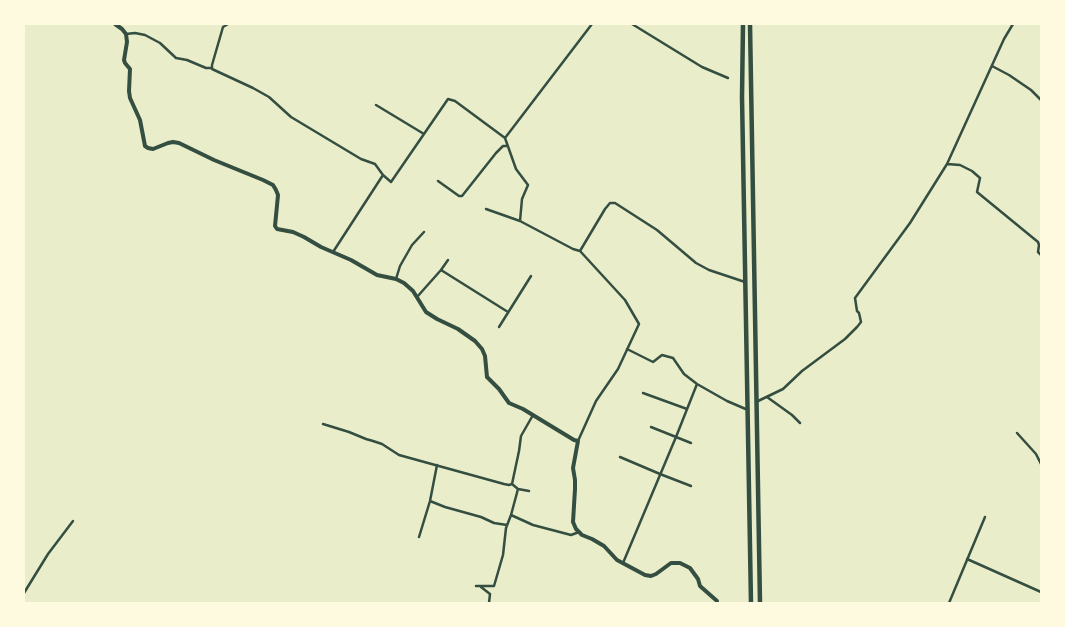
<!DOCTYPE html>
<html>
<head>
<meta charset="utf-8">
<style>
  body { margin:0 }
  #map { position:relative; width:1065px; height:627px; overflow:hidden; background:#e9edc9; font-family:Cabin,sans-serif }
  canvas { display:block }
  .frame { position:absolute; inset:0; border:25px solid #fefae0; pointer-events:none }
</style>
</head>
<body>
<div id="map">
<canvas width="1065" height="627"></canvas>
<div class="frame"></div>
</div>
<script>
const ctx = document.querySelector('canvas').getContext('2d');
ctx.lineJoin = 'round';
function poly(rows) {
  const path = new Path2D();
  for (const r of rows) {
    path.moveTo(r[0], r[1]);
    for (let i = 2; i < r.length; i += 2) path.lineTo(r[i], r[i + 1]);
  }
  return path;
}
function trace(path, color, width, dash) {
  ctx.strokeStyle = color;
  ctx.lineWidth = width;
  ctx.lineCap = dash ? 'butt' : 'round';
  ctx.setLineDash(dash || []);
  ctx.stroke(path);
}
const minor = poly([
  [632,24,702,67,728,78],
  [126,34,135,33,145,35,160,43,176,58,187,60,206,68,212,68,212,65,223,27,228,24],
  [992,66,1009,75,1031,90,1041,100],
  [212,68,212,69,253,88,269,97,291,117,361,159,375,164,383,175,391,182,448,99,455,101,505,138,516,169,528,185,522,199,520,221],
  [376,105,424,134],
  [505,138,592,24],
  [947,164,960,165,972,171,980,178,977,192,1038,242,1039,245,1038,252,1041,255],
  [438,181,459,196,462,196,496,153,503,146,507,146],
  [486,209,520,221,573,249,580,251,625,300,639,324,618,369,596,401,578,441],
  [580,251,605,209,610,203,615,203,657,230,696,263,709,270,745,282],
  [333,252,383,175],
  [441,270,508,312],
  [396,279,400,266,412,245,424,232],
  [417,297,441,270,448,260],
  [499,327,531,276],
  [627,349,653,362,662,355,673,358,684,374,697,384,727,401,748,410],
  [643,393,687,409],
  [767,397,792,415,800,423],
  [756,402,783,389,802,371,845,339,857,327,861,322,859,313,857,311,855,298,910,223,947,164,1004,39,1013,24],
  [323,424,349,432,366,439,373,441,382,444,399,455,504,484,509,485,512,484],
  [651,427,691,443],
  [1017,433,1036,454,1041,464],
  [620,457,660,474,691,486],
  [518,489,529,491],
  [430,501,445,507,481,517,494,523,507,525],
  [511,515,518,489,512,484,519,451,521,436,533,415],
  [419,537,430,501,437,465],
  [967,559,1041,592],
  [623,563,676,437,697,384],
  [476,586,494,586,503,555,506,528,511,515,533,525,571,535,579,532],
  [481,587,490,594,489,603],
  [24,593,48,554,73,521],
  [949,603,985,517]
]);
const tertiary = poly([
  [115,24,122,29,126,34,127,42,124,60,125,63,130,69,129,91,130,98,140,120,145,146,148,148,153,149,168,143,173,142,179,143,214,160,263,180,273,185,276,190,278,195,275,226,277,229,293,232,304,237,321,247,351,260,377,275,396,279,404,283,413,291,426,312,437,319,458,329,475,341,482,349,485,356,487,377,499,389,509,403,523,409,574,440,578,441,573,468,575,480,575,489,573,522,576,529,582,535,592,539,604,546,617,560,645,575,651,576,656,574,671,563,680,563,690,568,698,579,700,586,717,601,717,603]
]);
const trunk = poly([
  [743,24,742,97,751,603],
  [750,24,760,603]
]);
trace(minor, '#344e41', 2.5);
trace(tertiary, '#344e41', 4);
trace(trunk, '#344e41', 4.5);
</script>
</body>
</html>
